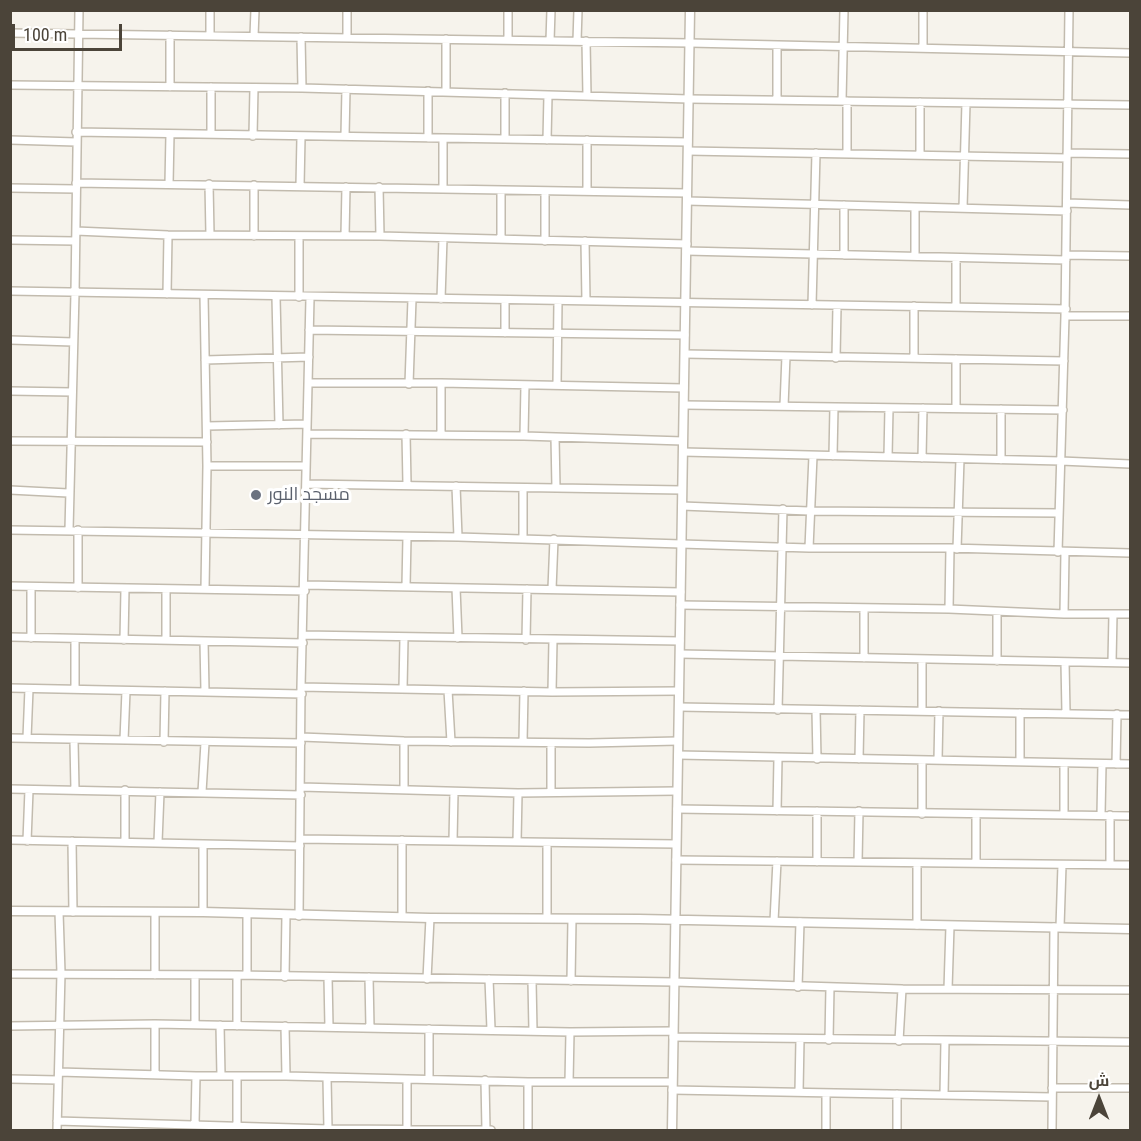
<!DOCTYPE html>
<html>
<head>
<meta charset="utf-8">
<style>
  body { margin:0 }
  #map { position:relative; width:1141px; height:1141px; overflow:hidden; background:#f6f3ec; font-family:"Roboto Condensed",Cairo,sans-serif }
  canvas { display:block }
  .frame { position:absolute; inset:0; border:12px solid #4b4439; pointer-events:none }
  .north { position:absolute; left:1069px; top:1069px; width:60px; height:60px; -webkit-text-stroke:4px #fff; paint-order:stroke; rotate:0deg; font-size:16px; font-weight:700; line-height:24px; text-align:center; color:#4b4439 }
  .north::after { content:''; display:block; margin:auto; width:21px; height:27px; background:#4b4439; clip-path:polygon(50% 0,100% 100%,50% 72%,0 100%) }
  .scale { position:absolute; left:12px; top:24px; width:110px; height:27px; box-sizing:border-box; border:3px solid #4b4439; border-top:0; padding-left:8px; font-size:18px; line-height:21px; white-space:nowrap; color:#4b4439; -webkit-text-stroke:4px #fff; paint-order:stroke }
</style>
</head>
<body>
<div id="map">
<canvas width="1141" height="1141"></canvas>
<div class="frame"></div>
<div class="north">ش</div>
<div class="scale">100 m</div>
</div>
<script>
const ctx = document.querySelector('canvas').getContext('2d');
ctx.lineJoin = 'round';
function poly(rows) {
  const path = new Path2D();
  for (const r of rows) {
    path.moveTo(r[0], r[1]);
    for (let i = 2; i < r.length; i += 2) path.lineTo(r[i], r[i + 1]);
  }
  return path;
}
function trace(path, color, width, dash) {
  ctx.strokeStyle = color;
  ctx.lineWidth = width;
  ctx.lineCap = dash ? 'butt' : 'round';
  ctx.setLineDash(dash || []);
  ctx.stroke(path);
}
function drawText(font, color, halo, rows, align = 'center') {
  ctx.font = font + ' "Roboto Condensed",Cairo,sans-serif';
  ctx.lineWidth = 6;
  ctx.setLineDash([]);
  ctx.textBaseline = 'middle';
  ctx.strokeStyle = halo;
  ctx.fillStyle = color;
  for (const [text, x, y, turn = 0] of rows) {
    ctx.save();
    ctx.translate(x, y);
    ctx.rotate((+turn || 0) * Math.PI / 180);
    ctx.textAlign = isNaN(turn) ? turn : align;
    if (halo) ctx.strokeText(text, 0, 0);
    ctx.fillText(text, 0, 0);
    ctx.restore();
  }
}
const minor = poly([
  [210,10,210,35],
  [347,10,347,38],
  [10,33,690,43,1130,53],
  [254,36,255,10],
  [301,37,302,88],
  [508,40,508,10],
  [550,41,551,10],
  [577,41,578,10],
  [586,41,587,96],
  [923,48,923,10],
  [10,85,302,88,689,99,1130,105],
  [170,87,170,35],
  [428,91,428,138],
  [446,91,446,39],
  [777,100,777,45],
  [842,101,844,10],
  [76,132,688,142],
  [211,134,211,87],
  [253,136,254,88],
  [345,136,346,89],
  [443,138,443,189],
  [505,139,505,93],
  [10,140,76,142],
  [547,140,548,95],
  [688,151,1067,158],
  [1067,153,1130,154],
  [847,154,847,101],
  [920,155,920,102],
  [76,183,687,193],
  [169,184,170,134],
  [209,184,210,235],
  [254,185,254,236],
  [300,186,301,137],
  [379,187,380,236],
  [10,188,76,189],
  [501,190,501,239],
  [545,191,545,241],
  [587,191,587,140],
  [687,201,1067,211],
  [1067,203,1130,205],
  [963,208,966,103],
  [76,231,168,235,380,236,687,244],
  [345,236,346,187],
  [299,237,299,297],
  [10,240,75,241],
  [585,241,586,301],
  [686,251,1066,260],
  [844,255,844,205],
  [1066,255,1130,256],
  [915,256,915,207],
  [956,258,956,307],
  [10,291,1066,309],
  [167,294,168,235],
  [204,295,207,466,205,589],
  [276,297,279,425],
  [441,299,443,238],
  [505,300,505,333],
  [812,305,816,153],
  [914,306,914,358],
  [1065,316,1130,316],
  [309,330,685,335],
  [10,340,73,342],
  [685,354,1064,361],
  [836,358,837,306],
  [205,360,309,357],
  [308,383,441,383,684,388],
  [441,383,441,435],
  [409,384,412,299],
  [557,385,558,301],
  [10,391,72,392],
  [684,405,1063,410],
  [784,406,786,356],
  [956,408,956,359],
  [207,426,307,424],
  [307,434,524,436,683,441],
  [406,434,407,484],
  [524,436,525,385],
  [555,437,556,488],
  [10,441,207,442],
  [683,452,1061,461,1130,464],
  [833,456,834,407],
  [888,457,889,408],
  [922,458,923,408],
  [1001,460,1001,409],
  [207,466,306,466],
  [306,484,682,490],
  [456,486,458,537],
  [523,488,523,539],
  [10,490,68,493],
  [682,506,809,511,1059,513],
  [10,530,458,537,809,548,950,548,1130,553],
  [69,530,75,293,79,10],
  [809,548,813,456],
  [957,549,960,459],
  [1058,552,1065,316,1069,10],
  [305,585,681,592],
  [10,586,305,591],
  [406,586,407,537],
  [78,588,78,530],
  [456,588,458,638],
  [552,589,554,539],
  [680,605,949,609,1064,614,1130,614],
  [949,609,950,548],
  [997,612,997,661],
  [1064,614,1065,552],
  [303,635,680,641],
  [10,637,303,643],
  [31,638,31,587],
  [124,640,125,589],
  [166,640,166,589],
  [526,640,527,589],
  [204,641,205,691],
  [680,654,1130,663],
  [864,658,864,608],
  [1065,662,1066,713],
  [1112,662,1113,614],
  [301,687,552,692,679,691],
  [10,688,302,694],
  [75,689,75,640],
  [403,689,404,638],
  [448,690,451,742],
  [552,692,553,640],
  [679,707,1130,715],
  [778,710,783,509],
  [816,710,817,759],
  [922,711,922,659],
  [301,737,404,741,589,743,678,741],
  [10,738,301,743],
  [27,738,29,689],
  [124,740,126,691],
  [74,741,75,790],
  [404,741,404,790],
  [164,742,165,691],
  [523,742,524,691],
  [551,743,551,792],
  [678,755,1130,764],
  [859,759,860,710],
  [938,760,939,711],
  [1020,762,1020,713],
  [1116,764,1117,714],
  [301,787,518,793,677,791],
  [10,789,301,795],
  [125,790,125,842],
  [202,792,205,743],
  [677,809,1130,816],
  [777,811,778,758],
  [817,811,817,862],
  [922,814,922,760],
  [1064,814,1064,764],
  [1101,815,1102,764],
  [300,839,676,844],
  [10,840,300,846],
  [27,841,29,790],
  [72,841,73,912],
  [453,841,454,792],
  [158,842,160,792],
  [517,842,518,793],
  [547,843,547,918],
  [203,844,203,912],
  [676,860,1130,865],
  [858,862,859,811],
  [976,863,976,815],
  [1110,865,1110,815],
  [155,912,155,975],
  [299,916,301,687,310,298],
  [402,917,402,840],
  [774,921,777,861],
  [917,925,917,863],
  [1060,927,1062,865],
  [10,974,237,975,674,982,902,989,1130,990],
  [195,975,195,1024],
  [247,975,247,914],
  [285,977,286,915],
  [328,977,329,1027],
  [369,977,370,1028],
  [427,979,430,918],
  [489,979,491,1029],
  [532,981,533,1031],
  [571,981,572,919],
  [798,987,800,922],
  [948,989,950,926],
  [155,1024,155,1075],
  [220,1025,221,1076],
  [10,1026,155,1024,570,1032,673,1031],
  [237,1026,237,975],
  [285,1026,286,1076],
  [429,1029,429,1079],
  [673,1037,1130,1042],
  [829,1040,830,987],
  [899,1041,902,989],
  [59,1072,196,1076,286,1076,528,1082,672,1082],
  [237,1077,237,1126],
  [327,1078,328,1129],
  [10,1079,58,1080],
  [407,1079,407,1130],
  [485,1080,486,1130],
  [528,1082,528,1130],
  [569,1082,570,1032],
  [1052,1088,1130,1088],
  [672,1090,1052,1097],
  [799,1092,800,1039],
  [826,1093,826,1130],
  [897,1094,897,1130],
  [944,1095,945,1041],
  [57,1121,328,1129,491,1130],
  [195,1124,196,1076],
  [57,1130,61,973,59,912],
  [1052,1130,1054,927]
]);
const tertiary = poly([
  [10,911,203,912,430,918,639,919,1130,929],
  [672,1130,690,10]
]);
const markers = [
  [256,495,6,"#6b7280"]
];
const worshipNames = [
  ["مسجد النور",268,495]
];
trace(minor, '#c2bbae', 10);
trace(tertiary, '#c2bbae', 11);
trace(minor, '#fff', 7);
trace(tertiary, '#fff', 8);
for (const [x, y, r, color] of markers) {
  const dot = new Path2D();
  dot.arc(x, y, r, 0, 2 * Math.PI);
  ctx.fillStyle = color;
  ctx.fill(dot);
  trace(dot, '#fff', 2);
}
drawText('18px', '#5b616d', '#fff', worshipNames, 'left');
</script>
</body>
</html>
